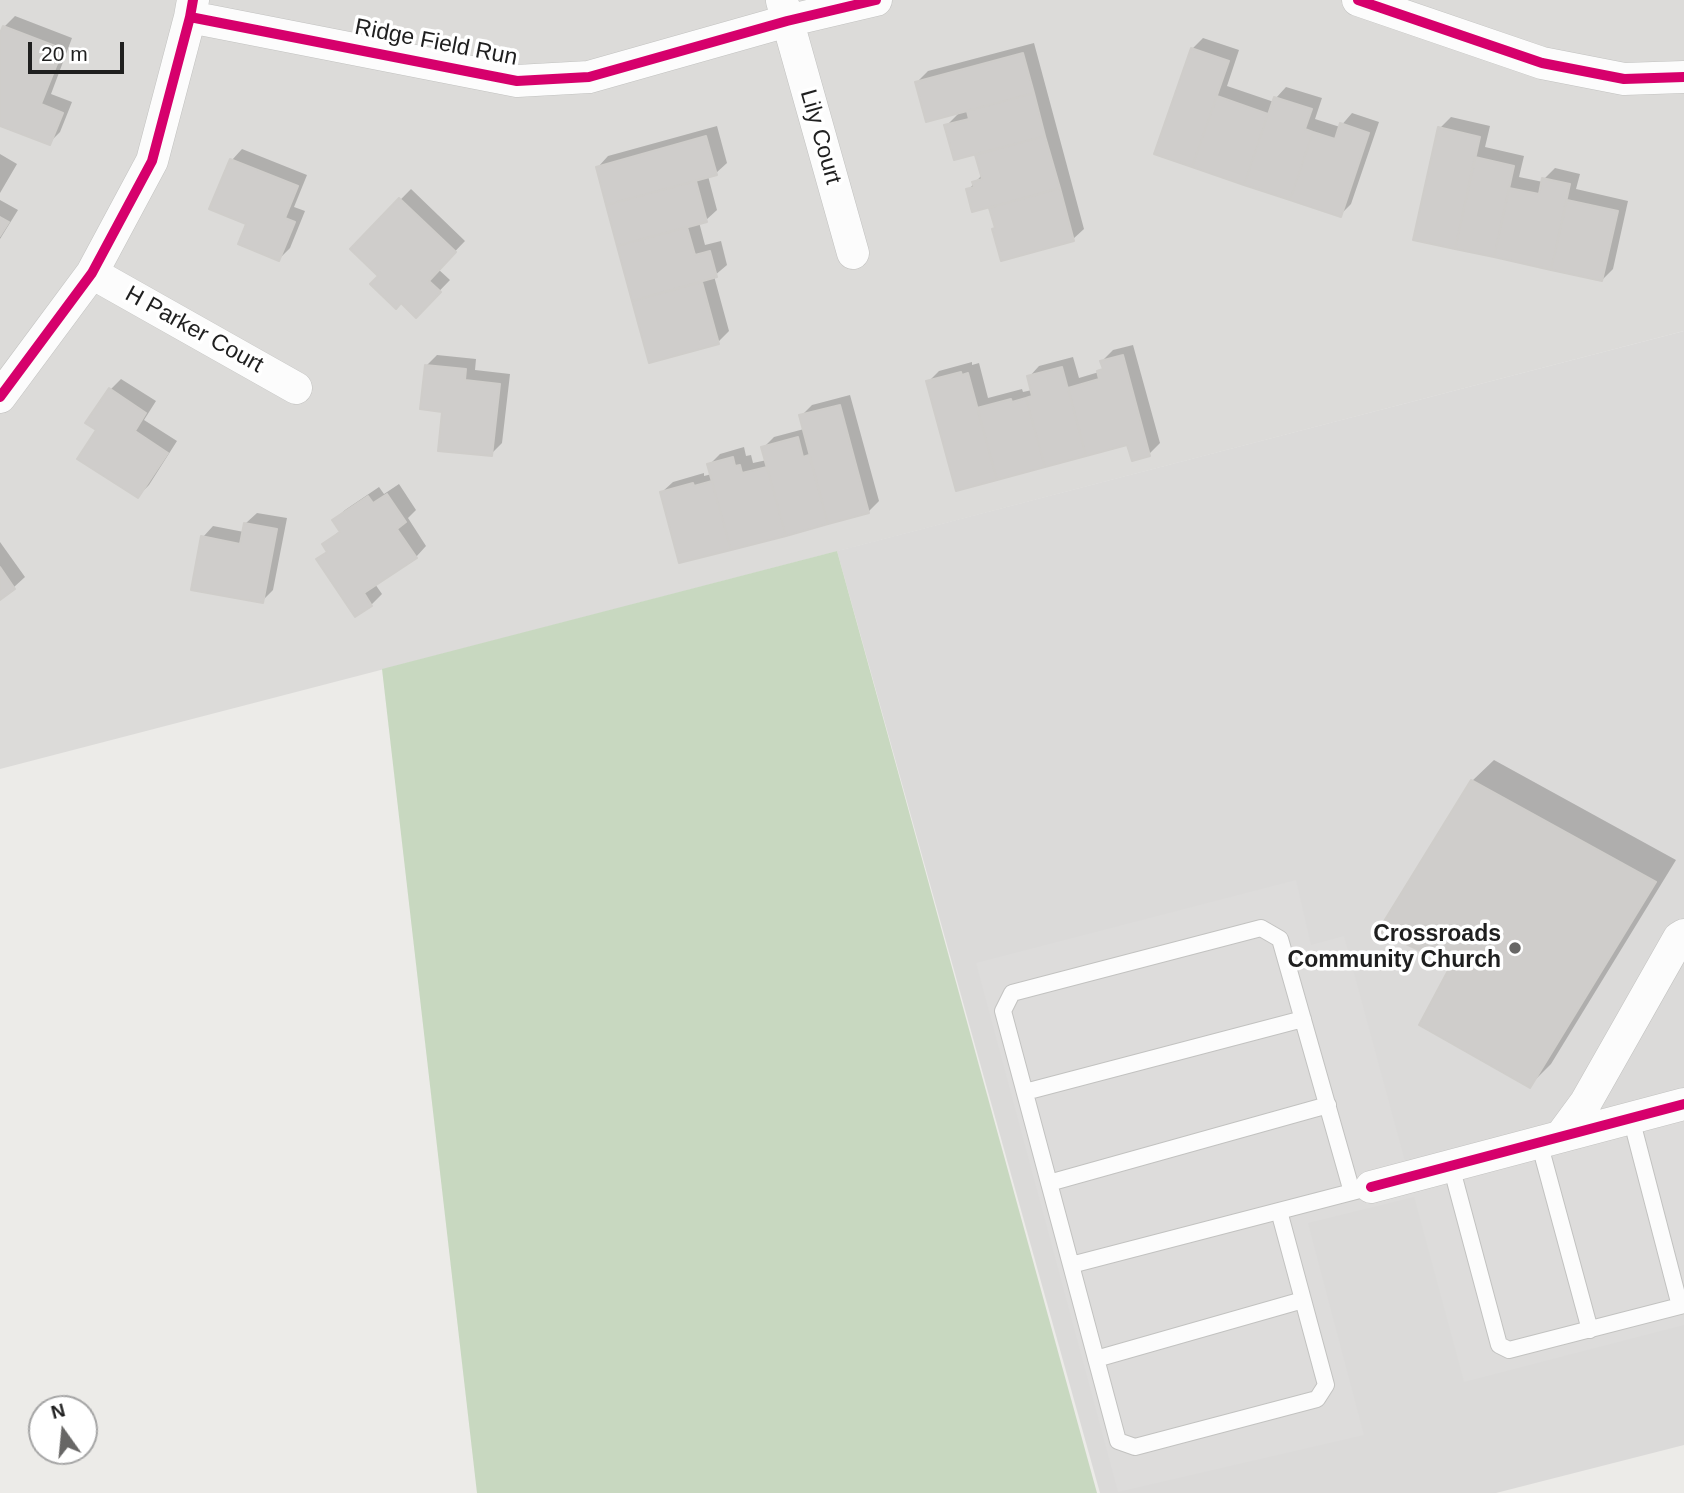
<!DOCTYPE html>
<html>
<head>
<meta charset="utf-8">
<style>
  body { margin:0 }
  #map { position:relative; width:1684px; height:1493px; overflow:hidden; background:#ecebe8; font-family:Helvetica,sans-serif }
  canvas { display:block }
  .north { position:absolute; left:28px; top:1395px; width:70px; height:70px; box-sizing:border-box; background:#fff; border:2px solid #a5a5a5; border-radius:50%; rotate:345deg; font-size:19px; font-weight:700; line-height:28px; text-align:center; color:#1f1f1f }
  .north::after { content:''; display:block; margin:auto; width:24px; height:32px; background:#676665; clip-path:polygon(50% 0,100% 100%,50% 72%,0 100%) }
  .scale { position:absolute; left:28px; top:42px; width:96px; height:32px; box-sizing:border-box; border:4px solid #1f1f1f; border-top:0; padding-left:9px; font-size:21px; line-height:24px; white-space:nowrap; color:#1f1f1f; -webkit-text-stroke:5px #fff; paint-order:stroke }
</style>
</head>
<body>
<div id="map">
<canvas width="1684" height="1493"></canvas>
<div class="north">N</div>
<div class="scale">20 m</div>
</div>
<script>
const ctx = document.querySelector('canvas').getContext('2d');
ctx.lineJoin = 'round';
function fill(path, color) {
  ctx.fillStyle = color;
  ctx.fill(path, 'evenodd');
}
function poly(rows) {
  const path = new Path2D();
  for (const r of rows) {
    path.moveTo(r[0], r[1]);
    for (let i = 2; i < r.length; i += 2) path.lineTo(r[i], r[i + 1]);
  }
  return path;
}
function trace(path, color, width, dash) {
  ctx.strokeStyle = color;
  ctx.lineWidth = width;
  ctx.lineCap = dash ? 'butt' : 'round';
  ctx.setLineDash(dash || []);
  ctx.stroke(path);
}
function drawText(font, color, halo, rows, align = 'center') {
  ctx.font = font + ' Helvetica,sans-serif';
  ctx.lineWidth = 7;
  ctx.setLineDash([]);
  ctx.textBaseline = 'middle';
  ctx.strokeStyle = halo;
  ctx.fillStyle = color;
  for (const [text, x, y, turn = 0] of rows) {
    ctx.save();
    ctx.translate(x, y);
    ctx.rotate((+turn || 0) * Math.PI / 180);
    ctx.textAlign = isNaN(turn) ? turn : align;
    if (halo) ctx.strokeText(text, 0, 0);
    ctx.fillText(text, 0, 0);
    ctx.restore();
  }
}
const residential = poly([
  [0,0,1684,0,1684,331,0,769]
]);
const religious = poly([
  [1684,331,1684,1445,1496,1493,1100,1493,837,551]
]);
const forest = poly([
  [837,551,1097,1493,477,1493,382,669]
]);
const parking = poly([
  [1296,880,1311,945,1344,936,1409,1176,1684,1104,1684,1325,1464,1382,1414,1197,1308,1223,1364,1435,1118,1492,976,963]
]);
const shadow = poly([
  [15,16,72,38,51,94,72,102,60,132,49,143,0,124,0,38,4,27],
  [1203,38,1239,50,1227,86,1274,102,1276,98,1286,87,1322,98,1315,119,1340,127,1352,113,1379,122,1351,204,1340,215,1156,153,1192,49],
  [1034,43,1084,229,1073,239,997,227,991,206,968,190,982,175,976,152,946,126,961,111,917,82,928,71],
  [1451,117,1490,126,1485,147,1524,156,1519,177,1543,182,1544,179,1555,168,1580,174,1576,189,1628,201,1613,269,1602,280,1416,238,1440,128],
  [717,126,727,163,716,173,708,176,717,210,706,220,699,222,705,245,721,241,727,265,714,276,729,331,718,342,650,361,598,167,608,156],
  [242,149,307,175,294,207,305,211,290,248,279,259,248,223,232,160],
  [0,154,17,164,0,193],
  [411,189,465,241,438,269,450,280,416,315,380,276,352,249],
  [0,200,18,210,0,239],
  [1133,345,1160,443,1149,454,1129,443,958,489,928,382,939,371,972,362,972,365,979,363,988,398,1022,389,1023,392,1032,390,1029,377,1039,366,1073,357,1079,378,1099,372,1104,367,1102,361,1113,350],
  [437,355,476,359,475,370,510,374,502,443,491,454,427,365],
  [121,379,156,401,144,420,177,441,149,485,138,496,98,430,110,390],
  [850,395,879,501,868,512,681,561,662,492,673,482,704,473,704,476,712,474,709,465,720,454,744,447,746,456,751,455,753,463,767,460,763,448,774,437,804,429,801,416,812,405],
  [399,484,416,510,408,518,426,546,416,557,375,584,382,594,371,605,319,559,328,550,324,544,341,530,334,520,345,510,379,487,384,494],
  [257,513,287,518,273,590,262,601,203,537,213,526,244,532,246,523],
  [0,542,25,577,14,587,0,598],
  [1494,760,1676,860,1551,1064,1529,1086,1453,964,1472,781]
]);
const building = poly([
  [3,26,63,49,41,104,63,113,50,145,0,126,0,33,3,26],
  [1191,48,1229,61,1192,167,1154,154,1191,48],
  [1023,53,1034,93,926,122,915,82,1023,53],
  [1034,93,1045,136,954,160,944,125,969,119,967,111,1034,93],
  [1217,96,1268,114,1244,185,1192,167,1217,96],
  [1274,97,1312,109,1305,129,1313,132,1290,200,1244,185,1274,97],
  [1340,123,1369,133,1341,217,1290,200,1313,132,1335,139,1340,123],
  [1438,127,1480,137,1455,249,1413,240,1438,127],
  [706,136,717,175,606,205,596,167,706,136],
  [1045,136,1060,188,972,212,966,189,974,187,972,182,982,179,975,155,1045,136],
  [1475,157,1514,166,1494,257,1455,249,1475,157],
  [230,159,298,186,285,218,295,222,279,261,238,244,246,224,209,209,230,159],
  [1542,178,1570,184,1551,270,1494,257,1509,188,1539,194,1542,178],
  [696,181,707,222,617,246,606,205,696,181],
  [1060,188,1074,241,1001,261,992,229,995,228,989,208,1060,188],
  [399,198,456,252,429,281,441,292,416,318,401,303,396,309,370,284,378,276,350,249,399,198],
  [1567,200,1618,211,1602,281,1551,270,1567,200],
  [0,217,9,222,0,236,0,217],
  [687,227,695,255,710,251,717,277,632,301,617,246,687,227],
  [702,282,719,344,649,363,632,301,702,282],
  [1123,355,1150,456,1132,461,1127,445,1086,456,1068,388,1099,379,1097,371,1103,369,1100,361,1123,355],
  [425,365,466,369,465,380,500,384,492,456,438,451,442,412,420,409,425,365],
  [1062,367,1086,456,1045,467,1026,398,1032,396,1027,376,1062,367],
  [961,372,962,375,968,373,997,480,956,491,926,381,961,372],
  [109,388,146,413,135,431,168,453,138,498,77,459,96,430,85,423,109,388],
  [1026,398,1045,467,997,480,977,408,1011,399,1012,402,1026,398],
  [840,405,869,513,828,524,799,415,840,405],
  [798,437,803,457,809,455,828,524,786,536,761,447,798,437],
  [733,457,735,466,740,465,742,473,767,467,786,536,731,550,707,464,733,457],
  [712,481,731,550,679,563,660,492,693,483,694,486,712,481],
  [387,494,406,522,397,529,417,558,364,593,372,606,355,617,316,559,327,552,322,544,340,532,332,520,368,496,373,503,387,494],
  [244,523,277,529,263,603,191,590,201,536,240,544,244,523],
  [0,567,15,589,0,600,0,567],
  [1471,780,1656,882,1530,1088,1419,1025,1451,965,1378,931,1471,780]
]);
const lane = poly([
  [1025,1092,1303,1019],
  [1631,1118,1680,1306],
  [1539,1142,1590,1330],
  [1451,1166,1499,1345,1509,1350,1684,1305],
  [1049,1183,1328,1105],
  [1352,1192,1280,939,1261,928,1012,993,1003,1011,1071,1265,1352,1192,1371,1187],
  [1071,1265,1118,1441,1135,1447,1317,1399,1326,1385,1279,1211],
  [1096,1359,1303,1300]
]);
const street = poly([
  [1358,0,1542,63,1624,79,1684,77],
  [782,1,853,253],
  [190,17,517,81,589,77,787,21,876,0],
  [92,273,296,388],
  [0,397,92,273,152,161,190,17,193,0],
  [1561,1136,1586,1102,1679,938,1684,935],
  [1371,1187,1684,1104]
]);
const cycleway = poly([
  [1358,0,1542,63,1624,79,1684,77],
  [190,17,517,81,589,77,787,21,876,0],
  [0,397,92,273,152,161,190,17,193,0],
  [1371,1187,1684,1104]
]);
const markers = [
  [1515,948,7,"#676665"]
];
const streetNames = [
  ["Ridge Field Run",436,43,11],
  ["Lily Court",820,137,74],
  ["H Parker Court",194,330,29]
];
const poiNames = [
  ["Crossroads",1501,935],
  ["Community Church",1501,961]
];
fill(residential, '#dcdbd9');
fill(religious, '#dbdad9');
fill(forest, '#c8d8c0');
fill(parking, '#dddcdb');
fill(shadow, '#0003');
fill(building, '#cfcdcb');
trace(building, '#cfcdca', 2);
trace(lane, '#c2c2c0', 18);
trace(street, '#c2c2c0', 33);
trace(lane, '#fcfcfc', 16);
trace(street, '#fcfcfc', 32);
trace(cycleway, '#d6006c', 10);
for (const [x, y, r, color] of markers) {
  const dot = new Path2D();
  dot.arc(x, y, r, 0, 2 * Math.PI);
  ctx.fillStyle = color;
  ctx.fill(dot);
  trace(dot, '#fff', 2.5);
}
drawText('23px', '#1f1f1f', '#fff', streetNames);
drawText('bold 23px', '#1f1f1f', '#fff', poiNames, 'right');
</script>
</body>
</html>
